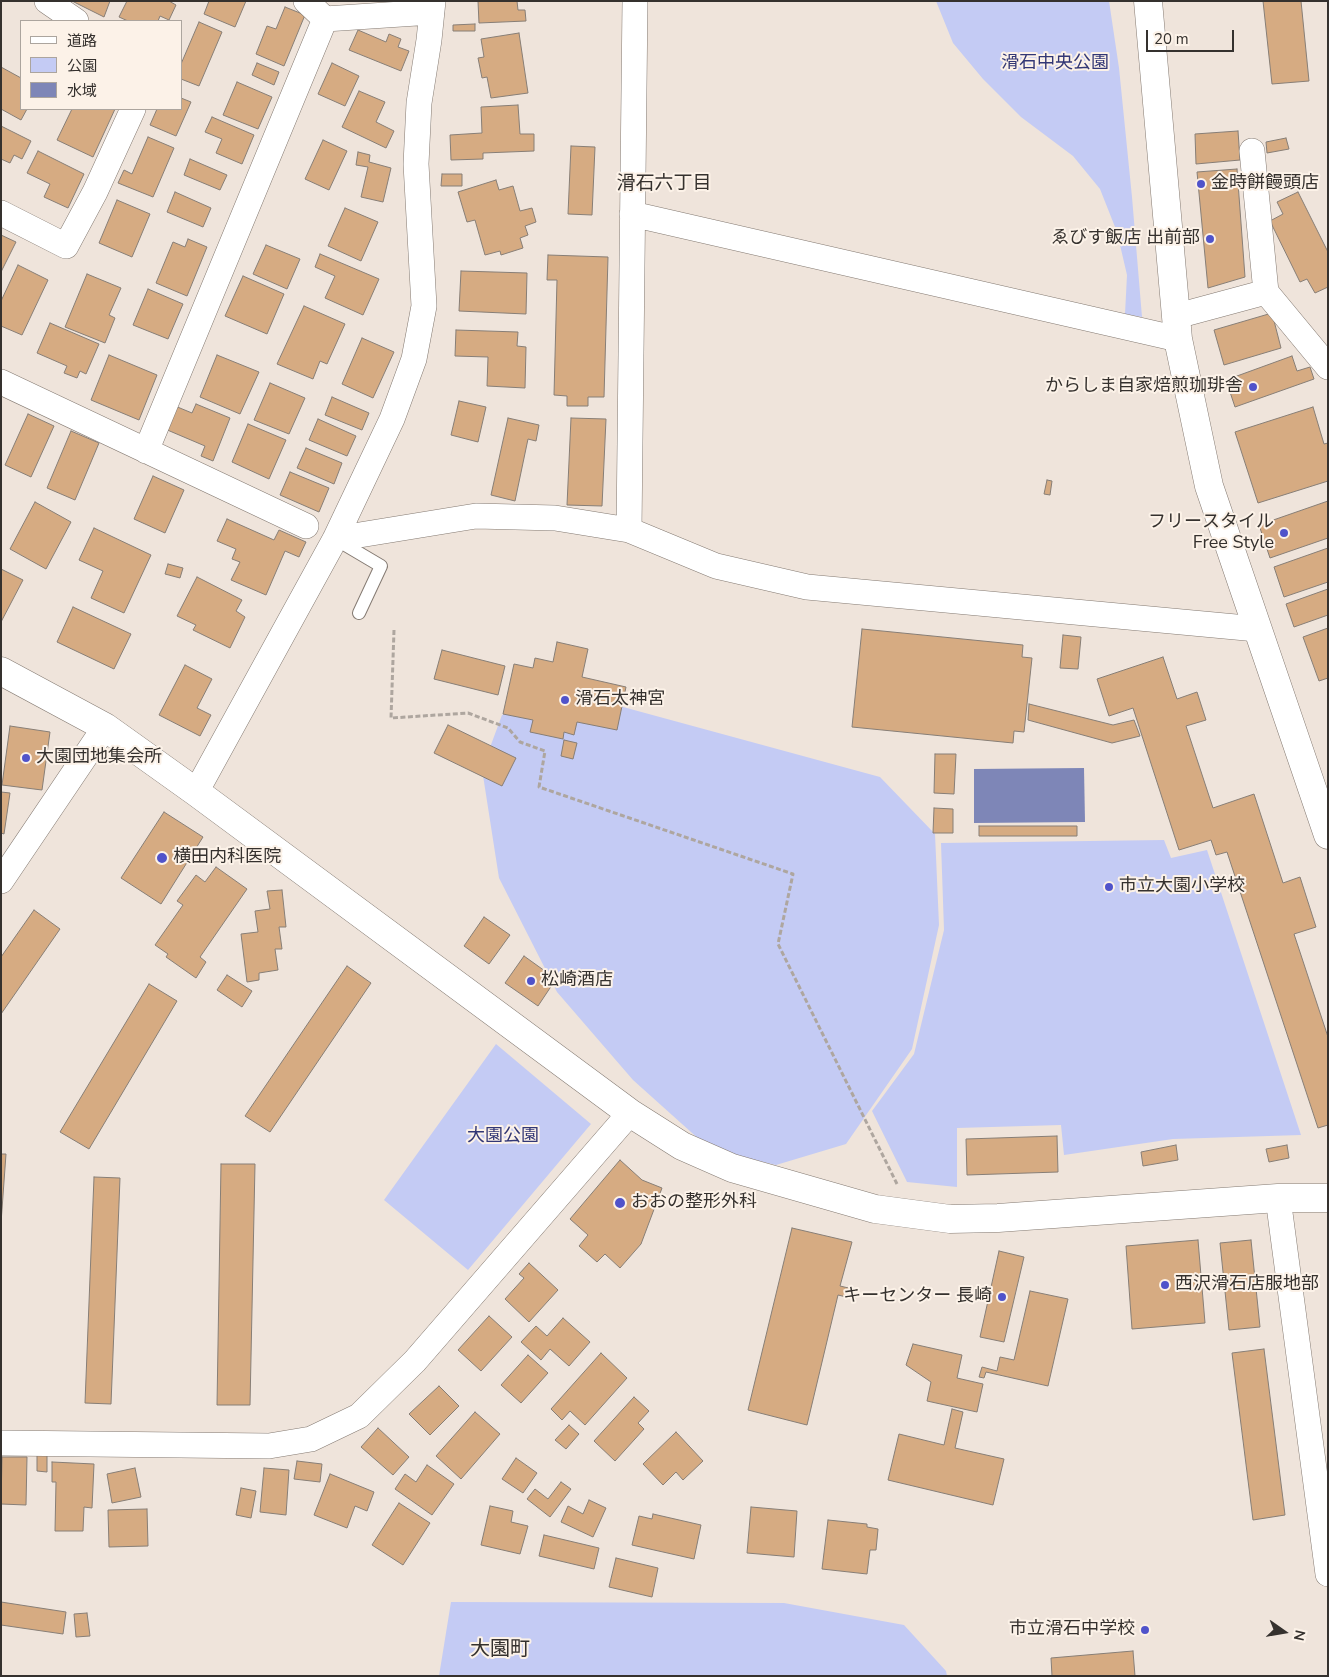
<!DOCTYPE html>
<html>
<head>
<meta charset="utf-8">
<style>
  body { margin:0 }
  #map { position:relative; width:1329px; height:1677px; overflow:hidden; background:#efe4db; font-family:"Nunito Sans","Noto Sans JP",sans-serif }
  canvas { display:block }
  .frame { position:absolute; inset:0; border:2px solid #35312e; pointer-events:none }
  .legend { position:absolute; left:20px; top:20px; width:162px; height:90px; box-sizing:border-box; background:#fcf2e8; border:1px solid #aca59e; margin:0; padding:6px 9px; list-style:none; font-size:15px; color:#35312e }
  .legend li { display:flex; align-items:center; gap:10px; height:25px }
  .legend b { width:25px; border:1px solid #aca59e }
  .north { position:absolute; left:1259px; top:1607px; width:50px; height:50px; -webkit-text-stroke:4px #fcf2e8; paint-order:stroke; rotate:103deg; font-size:14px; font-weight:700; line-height:20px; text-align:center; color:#35312e }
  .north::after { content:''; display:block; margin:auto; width:18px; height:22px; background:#35312e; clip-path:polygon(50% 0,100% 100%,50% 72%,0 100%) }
  .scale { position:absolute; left:1146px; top:30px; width:88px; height:22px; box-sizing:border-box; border:2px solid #35312e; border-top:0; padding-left:6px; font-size:15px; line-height:18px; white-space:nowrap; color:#35312e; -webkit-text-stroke:4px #fcf2e8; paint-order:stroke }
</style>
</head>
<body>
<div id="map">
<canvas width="1329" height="1677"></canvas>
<div class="frame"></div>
<ul class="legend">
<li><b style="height:6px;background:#fff"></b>道路</li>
<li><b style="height:14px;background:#c4cbf4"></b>公園</li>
<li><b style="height:14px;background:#7e86b7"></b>水域</li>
</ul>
<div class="north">N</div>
<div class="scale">20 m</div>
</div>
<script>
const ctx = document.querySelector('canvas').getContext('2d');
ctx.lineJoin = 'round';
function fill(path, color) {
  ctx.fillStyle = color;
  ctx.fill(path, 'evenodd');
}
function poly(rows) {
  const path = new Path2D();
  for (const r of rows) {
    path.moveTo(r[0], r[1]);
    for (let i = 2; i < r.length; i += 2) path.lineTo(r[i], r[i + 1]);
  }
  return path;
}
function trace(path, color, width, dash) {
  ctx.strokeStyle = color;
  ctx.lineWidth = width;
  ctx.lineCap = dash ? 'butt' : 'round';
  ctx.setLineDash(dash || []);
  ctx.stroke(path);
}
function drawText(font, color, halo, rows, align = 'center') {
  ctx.font = font + ' "Nunito Sans","Noto Sans JP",sans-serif';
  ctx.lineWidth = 4;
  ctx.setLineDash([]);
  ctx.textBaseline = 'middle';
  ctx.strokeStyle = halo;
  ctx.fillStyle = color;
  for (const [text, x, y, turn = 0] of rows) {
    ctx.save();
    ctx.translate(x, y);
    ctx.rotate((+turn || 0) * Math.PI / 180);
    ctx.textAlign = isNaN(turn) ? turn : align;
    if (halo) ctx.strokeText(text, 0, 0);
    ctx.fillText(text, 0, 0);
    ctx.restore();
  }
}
const green = poly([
  [936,1,1109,1,1119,68,1132,197,1142,317,1125,314,1127,275,1117,232,1100,189,1073,156,1021,117,983,79,953,43],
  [557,689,880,777,935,834,939,925,912,1049,846,1144,776,1165,711,1150,633,1080,557,992,499,878,482,769,502,715],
  [1164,840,1171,858,1207,850,1301,1135,1173,1139,1064,1155,1061,1125,957,1128,957,1187,907,1182,872,1111,914,1054,944,930,941,843],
  [496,1044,591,1124,468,1270,384,1200],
  [451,1602,784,1603,904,1625,946,1671,947,1676,439,1676]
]);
const water = poly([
  [1084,768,1085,822,974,823,974,769]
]);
const building = poly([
  [72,1,110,1,104,17,72,1],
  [127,1,169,1,176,5,169,20,160,16,158,21,128,21,119,17,127,1],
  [209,1,246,1,235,27,204,14,209,1],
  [478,1,517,1,518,10,525,10,526,21,479,23,478,1],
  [1263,1,1301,1,1309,81,1272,84,1263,1],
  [285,7,305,15,284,66,256,54,267,26,276,29,285,7],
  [199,22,222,32,199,86,181,79,181,64,199,22],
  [475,24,475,31,453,31,453,25,475,24],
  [358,30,386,42,389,34,401,39,398,47,409,51,401,71,349,50,358,30],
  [519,33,528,93,491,98,487,77,482,78,478,58,484,57,481,39,519,33],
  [257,63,279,72,274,85,252,75,257,63],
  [332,63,359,76,345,106,318,94,332,63],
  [1,67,21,78,21,109,27,109,21,120,1,109,1,67],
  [237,82,272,97,258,129,223,115,237,82],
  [359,91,385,102,376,122,394,131,386,148,342,127,359,91],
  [181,98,191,102,176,136,150,125,157,109,181,109,181,98],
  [518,105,520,134,534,134,534,151,483,153,483,159,451,160,450,135,482,133,481,107,518,105],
  [72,109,115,109,93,157,57,140,72,109],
  [212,117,254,135,242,164,216,153,222,139,205,132,212,117],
  [1,126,31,141,22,159,14,155,10,163,1,159,1,126],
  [1238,131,1240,160,1196,164,1195,134,1238,131],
  [148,137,174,148,153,197,118,183,124,170,132,174,148,137],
  [1286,138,1289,149,1267,153,1266,142,1286,138],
  [323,140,347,151,329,190,305,179,323,140],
  [571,146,595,147,592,215,568,214,571,146],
  [38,151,84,174,68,208,44,197,50,184,27,173,38,151],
  [358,152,370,155,369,162,391,168,383,202,361,197,368,167,356,165,358,152],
  [190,159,227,175,220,190,184,175,190,159],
  [1237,169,1245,277,1208,288,1197,172,1237,169],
  [442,174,462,174,462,186,441,186,442,174],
  [496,180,499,190,513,186,520,211,532,208,536,222,525,226,528,235,520,238,523,248,501,255,500,251,485,255,475,220,467,222,458,192,496,180],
  [175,192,211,208,203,227,167,212,175,192],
  [1298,192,1328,252,1328,287,1315,293,1307,279,1300,282,1270,221,1283,214,1277,202,1298,192],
  [117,200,150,214,132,257,99,243,117,200],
  [345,208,378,222,361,261,328,246,345,208],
  [1,235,16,242,1,272,1,235],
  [188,239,207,247,187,296,156,283,173,242,185,247,188,239],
  [266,245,300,259,287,289,253,274,266,245],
  [320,254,379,279,363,315,325,298,335,276,315,267,320,254],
  [548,255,608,257,604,397,588,397,588,406,567,406,567,396,554,395,557,280,547,280,548,255],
  [18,265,48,280,22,335,1,326,1,301,18,265],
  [461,271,527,273,526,314,459,311,461,271],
  [87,274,121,288,109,315,115,318,105,343,65,327,87,274],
  [243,276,284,294,267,334,225,316,243,276],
  [148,289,183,304,168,339,133,325,148,289],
  [304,306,345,324,327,364,320,361,313,379,277,364,304,306],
  [1272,313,1281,348,1224,365,1214,330,1272,313],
  [50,323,99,344,86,374,80,371,77,378,64,373,67,366,37,353,50,323],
  [456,330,518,332,517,346,526,347,525,388,487,386,488,357,455,356,456,330],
  [362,338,394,352,373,398,342,384,362,338],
  [109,355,157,375,139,420,91,400,109,355],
  [217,355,259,372,240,414,200,397,217,355],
  [1292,356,1297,371,1310,367,1314,379,1235,407,1226,380,1292,356],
  [270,383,305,398,289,434,254,420,270,383],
  [332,397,369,413,362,430,325,415,332,397],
  [459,401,486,407,478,442,451,435,459,401],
  [196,404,230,418,213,461,201,456,205,446,165,429,175,406,192,413,196,404],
  [1313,407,1324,444,1328,443,1328,481,1258,503,1235,432,1313,407],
  [28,414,54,426,31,477,5,465,28,414],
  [508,418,539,425,536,441,528,439,515,501,491,495,508,418],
  [571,418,606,419,602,506,567,505,571,418],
  [318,419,356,436,347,456,309,440,318,419],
  [248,424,286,440,269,479,232,462,248,424],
  [71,431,99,443,75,500,47,488,71,431],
  [306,448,342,463,334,484,297,468,306,448],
  [290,472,329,488,319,512,280,495,290,472],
  [153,476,184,490,165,533,134,519,153,476],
  [1047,480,1052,481,1050,495,1044,494,1047,480],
  [1328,501,1328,538,1270,558,1259,525,1328,501],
  [35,502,71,522,46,569,10,549,35,502],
  [227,519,274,540,279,530,306,542,299,557,285,551,266,595,231,580,240,562,232,559,236,549,217,541,227,519],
  [94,528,151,555,124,613,91,598,103,571,79,560,94,528],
  [1328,548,1328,582,1284,597,1274,567,1328,548],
  [168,564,183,568,180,578,165,574,168,564],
  [1,569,23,580,1,622,1,569],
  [197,577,242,600,236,611,245,617,230,648,193,630,196,625,177,616,197,577],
  [1328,589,1328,615,1294,627,1286,604,1328,589],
  [73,607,131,634,114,669,57,642,73,607],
  [1328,628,1328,678,1319,681,1303,637,1328,628],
  [862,629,1023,645,1022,657,1032,658,1024,732,1014,731,1013,743,852,727,862,629],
  [1063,635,1081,637,1078,669,1060,668,1063,635],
  [557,642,588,649,582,677,626,687,617,730,577,722,574,735,564,732,563,739,530,732,533,720,503,714,514,664,533,668,535,658,553,662,557,642],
  [442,650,505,666,498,695,434,679,442,650],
  [1163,657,1177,699,1197,692,1206,720,1186,726,1213,808,1254,794,1283,883,1300,877,1316,927,1294,934,1328,1037,1328,1125,1318,1128,1227,852,1216,855,1211,840,1179,850,1133,708,1109,716,1097,679,1163,657],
  [185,665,212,679,197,708,211,715,200,736,159,715,185,665],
  [1029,704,1113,725,1134,720,1140,736,1112,743,1028,720,1029,704],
  [448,725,516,758,502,786,434,753,448,725],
  [10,726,50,732,42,790,2,785,10,726],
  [564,740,577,743,573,759,561,756,564,740],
  [935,754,956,754,954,794,934,793,935,754],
  [1,792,10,793,4,834,1,833,1,792],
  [934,808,953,809,953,833,933,833,934,808],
  [164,812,203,837,161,904,121,878,164,812],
  [979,826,1077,826,1077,836,979,836,979,826],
  [216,867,247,889,200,957,206,962,196,978,166,957,168,954,155,945,183,905,177,901,196,875,205,882,216,867],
  [282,890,286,927,279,927,282,949,275,949,278,970,259,973,259,980,247,982,241,934,258,932,255,911,270,909,267,891,282,890],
  [34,910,60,929,1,1014,1,957,34,910],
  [484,917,510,935,489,964,464,946,484,917],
  [524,956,556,979,538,1006,505,983,524,956],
  [347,966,371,983,270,1132,245,1116,347,966],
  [227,975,252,991,242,1007,217,990,227,975],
  [149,984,177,1001,89,1149,60,1132,149,984],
  [1057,1136,1058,1172,967,1175,966,1139,1057,1136],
  [1176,1145,1178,1160,1143,1166,1141,1152,1176,1145],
  [1287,1145,1289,1158,1269,1162,1266,1149,1287,1145],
  [1,1154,6,1154,1,1223,1,1154],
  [620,1160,642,1180,662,1188,641,1244,620,1268,605,1254,597,1262,579,1246,588,1235,570,1219,620,1160],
  [221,1164,255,1164,250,1405,217,1405,221,1164],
  [94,1177,120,1178,111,1404,85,1403,94,1177],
  [792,1228,852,1242,840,1286,857,1290,855,1299,838,1295,807,1425,748,1410,792,1228],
  [1198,1240,1205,1323,1132,1329,1126,1246,1198,1240],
  [1251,1240,1260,1327,1229,1330,1220,1243,1251,1240],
  [999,1251,1024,1257,1004,1342,980,1337,999,1251],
  [529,1263,558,1290,529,1322,505,1299,524,1278,519,1274,529,1263],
  [1030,1291,1068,1299,1048,1386,986,1372,984,1378,979,1377,982,1367,997,1371,1000,1357,1014,1360,1030,1291],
  [489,1316,512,1337,481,1371,458,1350,489,1316],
  [563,1318,590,1342,569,1366,550,1349,541,1360,521,1342,536,1326,547,1336,563,1318],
  [913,1344,962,1355,957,1378,983,1384,977,1412,927,1401,931,1382,906,1365,913,1344],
  [1264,1349,1285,1515,1253,1520,1232,1353,1264,1349],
  [601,1353,627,1378,585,1425,570,1411,562,1420,551,1409,601,1353],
  [528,1355,548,1373,521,1403,501,1385,528,1355],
  [439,1386,459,1406,430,1435,409,1414,439,1386],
  [634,1397,649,1411,638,1423,644,1429,615,1461,594,1441,634,1397],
  [952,1409,963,1412,955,1448,1004,1459,993,1505,888,1480,899,1434,944,1445,952,1409],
  [475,1412,500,1434,461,1479,436,1456,475,1412],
  [569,1425,579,1434,566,1449,555,1440,569,1425],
  [378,1428,409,1457,393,1475,361,1447,378,1428],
  [676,1432,703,1461,683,1480,676,1472,663,1485,643,1464,676,1432],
  [37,1453,47,1453,47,1472,37,1471,37,1453],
  [2,1457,27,1457,26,1505,1,1504,2,1457],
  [516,1458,537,1473,523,1493,502,1479,516,1458],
  [297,1461,322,1464,320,1482,294,1479,297,1461],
  [52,1462,94,1464,92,1508,84,1507,83,1531,55,1531,56,1482,52,1482,52,1462],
  [427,1465,454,1484,432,1515,395,1489,405,1474,416,1482,427,1465],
  [135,1468,141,1497,112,1503,107,1474,135,1468],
  [264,1468,289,1470,286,1515,260,1512,264,1468],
  [330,1474,374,1492,367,1511,355,1506,347,1528,314,1515,330,1474],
  [561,1482,571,1489,550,1517,527,1499,535,1489,548,1499,561,1482],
  [241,1488,256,1491,251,1518,236,1515,241,1488],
  [589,1500,606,1508,593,1537,561,1522,568,1506,583,1514,589,1500],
  [399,1503,430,1523,403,1565,372,1545,399,1503],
  [490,1506,513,1511,511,1522,528,1526,520,1554,481,1545,490,1506],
  [751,1507,797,1511,794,1557,747,1553,751,1507],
  [147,1509,148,1546,109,1547,108,1510,147,1509],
  [653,1514,701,1525,694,1559,632,1545,639,1516,652,1519,653,1514],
  [828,1520,867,1524,867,1527,878,1529,876,1550,870,1550,867,1574,822,1569,828,1520],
  [544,1535,599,1548,594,1569,539,1556,544,1535],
  [616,1558,658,1568,652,1597,609,1587,616,1558],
  [1,1602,66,1612,63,1634,1,1625,1,1602],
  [87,1613,90,1636,76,1637,74,1614,87,1613],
  [1133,1651,1135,1676,1052,1676,1051,1658,1133,1651]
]);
const path = poly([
  [394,630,391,718,468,713,508,728,520,742,545,751,539,787,793,874,778,944,897,1184]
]);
const service = poly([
  [337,540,381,566,359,613]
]);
const minor = poly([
  [47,1,76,21],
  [325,19,432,12],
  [1,213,66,246,95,192,133,109],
  [632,214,1178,339],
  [1266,292,1328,367],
  [1177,316,1266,292,1252,151],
  [1,382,306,526],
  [146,451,325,19,306,1],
  [629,530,635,1],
  [335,539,476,516,555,518,629,530,716,566,807,587,1257,629],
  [196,792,335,539,392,419,414,359,424,306,416,164,419,103,429,40,433,1],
  [1,881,105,727],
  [1278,1198,1328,1574],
  [1,1443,269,1446,311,1439,359,1416,415,1361,630,1113]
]);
const tertiary = poly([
  [1148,1,1178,339,1209,486,1328,835],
  [1,671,105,727,196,792,630,1113,682,1146,732,1168,875,1209,950,1219,998,1218,1278,1198,1328,1198]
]);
const markers = [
  [1201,184,5,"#5053ca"],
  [1210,239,5,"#5053ca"],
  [1253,387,5,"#5053ca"],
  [1284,533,5,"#5053ca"],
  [565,700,5,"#5053ca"],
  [26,758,5,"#5053ca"],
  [162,858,6,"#5053ca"],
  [1109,887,5,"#5053ca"],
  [531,981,5,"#5053ca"],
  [620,1203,6,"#5053ca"],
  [1165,1285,5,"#5053ca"],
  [1002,1297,5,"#5053ca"],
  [1145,1630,5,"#5053ca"]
];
const parkNames = [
  ["滑石中央公園",1055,64],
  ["大園公園",503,1137]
];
const poiNames = [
  ["金時餅饅頭店",1211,184],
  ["ゑびす飯店 出前部",1200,239,"right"],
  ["からしま自家焙煎珈琲舎",1243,387,"right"],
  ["フリースタイル",1274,523,"right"],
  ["Free Style",1274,544,"right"],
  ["滑石太神宮",575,700],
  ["大園団地集会所",36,758],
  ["横田内科医院",173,858],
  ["市立大園小学校",1119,887],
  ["松崎酒店",541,981],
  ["おおの整形外科",631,1203],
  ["西沢滑石店服地部",1175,1285],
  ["キーセンター 長崎",992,1297,"right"],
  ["市立滑石中学校",1135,1630,"right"]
];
const neighbourhoodNames = [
  ["滑石六丁目",664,184]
];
const quarterNames = [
  ["大園町",500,1650]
];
fill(green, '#c4cbf4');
fill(water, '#7e86b7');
fill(building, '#d6ab82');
trace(building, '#877e76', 1);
trace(service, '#847a72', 14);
trace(minor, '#847a72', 26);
trace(tertiary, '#847a72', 29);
trace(path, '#aea69f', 3, [5, 2.5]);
trace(service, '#fff', 12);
trace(minor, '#fff', 25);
trace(tertiary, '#fff', 28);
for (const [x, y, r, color] of markers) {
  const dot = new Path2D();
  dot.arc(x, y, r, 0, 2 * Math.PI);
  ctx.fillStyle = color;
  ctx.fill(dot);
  trace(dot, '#fcf2e8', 2);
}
drawText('18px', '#323775', '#fcf2e8', parkNames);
drawText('18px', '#35312e', '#fcf2e8', poiNames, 'left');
drawText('19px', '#35312e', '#fcf2e8', neighbourhoodNames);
drawText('20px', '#35312e', '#fcf2e8', quarterNames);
</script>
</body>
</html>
